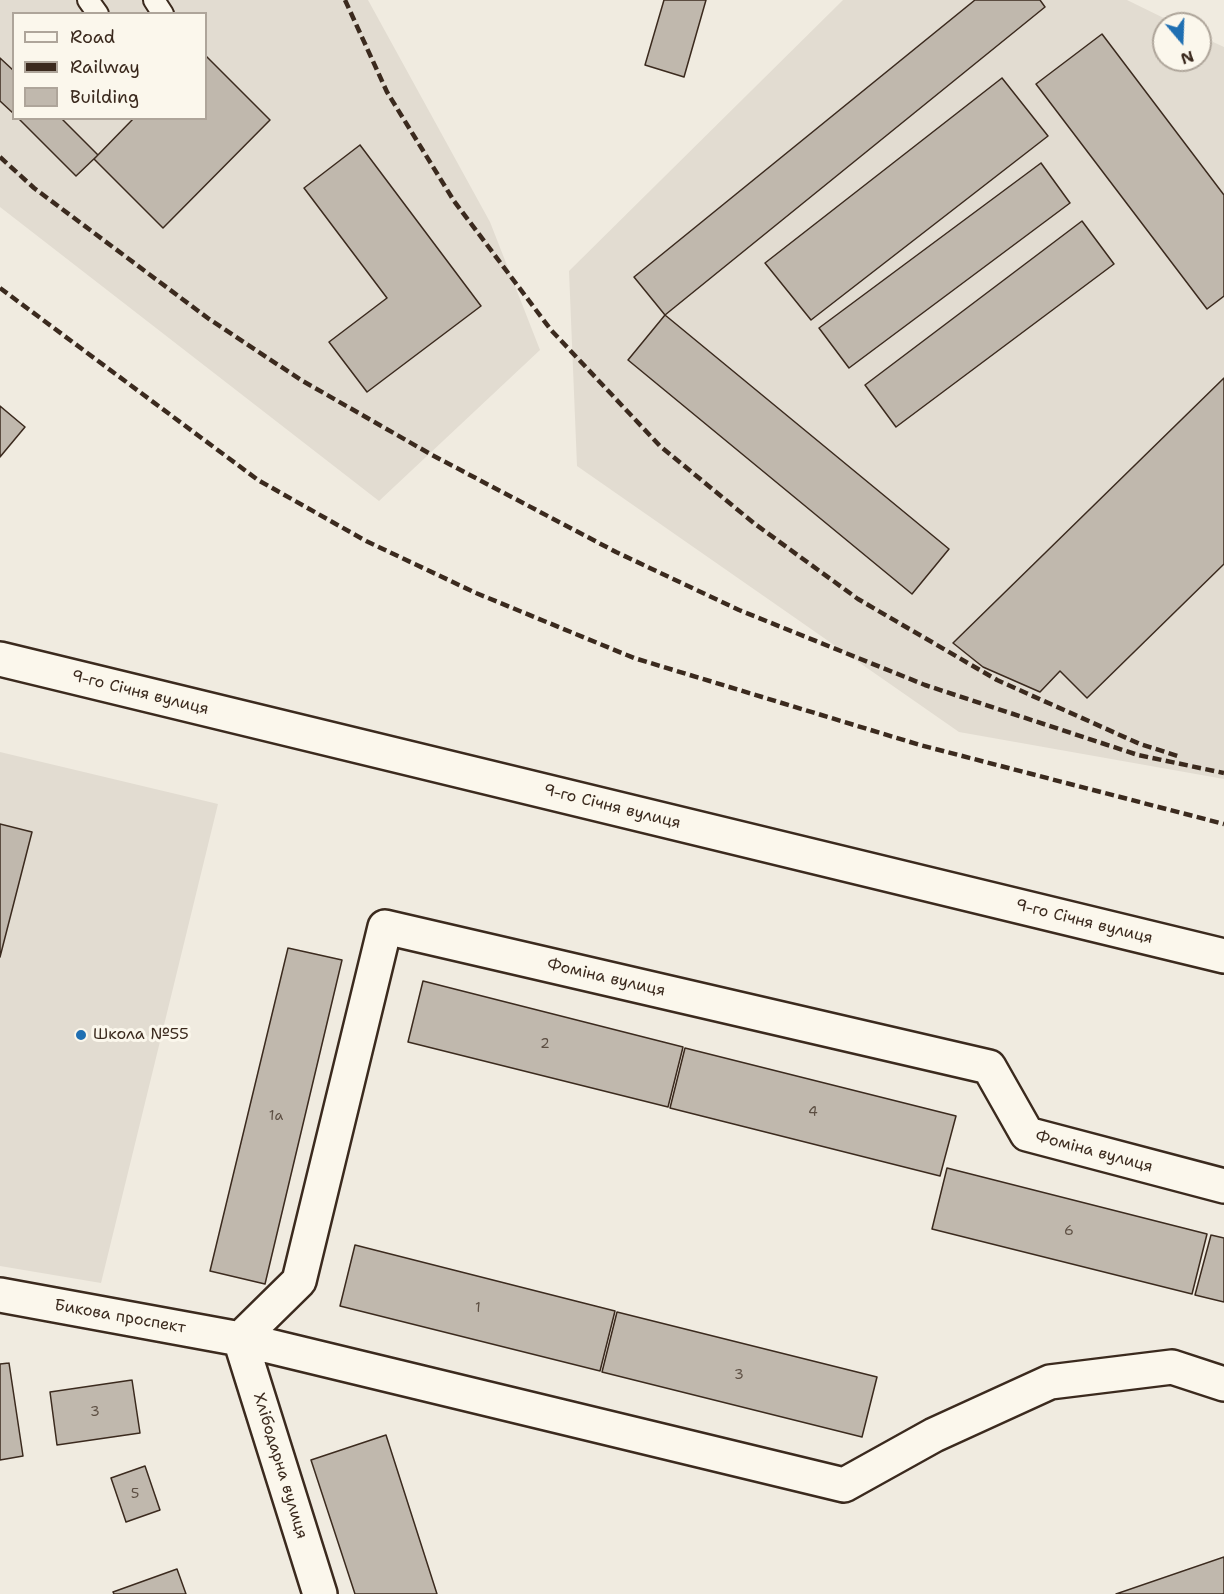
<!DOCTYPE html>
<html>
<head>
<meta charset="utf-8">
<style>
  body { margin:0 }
  #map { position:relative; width:1224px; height:1594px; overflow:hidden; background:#f0ebe0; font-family:"Shantell Sans",sans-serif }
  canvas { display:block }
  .legend { position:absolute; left:12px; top:12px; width:195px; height:108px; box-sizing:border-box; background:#fbf7ec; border:2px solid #aea59a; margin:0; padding:8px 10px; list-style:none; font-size:18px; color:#3b2a1e }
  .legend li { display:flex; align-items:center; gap:12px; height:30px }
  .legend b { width:30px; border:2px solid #aea59a }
  .north { position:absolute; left:1152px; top:12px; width:60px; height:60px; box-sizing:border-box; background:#fbf7ec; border:2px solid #aea59a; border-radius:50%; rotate:161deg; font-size:16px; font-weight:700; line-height:24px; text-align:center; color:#3b2a1e }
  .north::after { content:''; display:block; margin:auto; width:21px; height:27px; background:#1f6fb2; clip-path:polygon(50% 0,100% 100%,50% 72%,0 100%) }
</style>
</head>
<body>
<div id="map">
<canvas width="1224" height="1594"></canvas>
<ul class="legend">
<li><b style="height:8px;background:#fbf7ec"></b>Road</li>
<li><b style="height:8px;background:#3b2a1e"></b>Railway</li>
<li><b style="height:16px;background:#c0b8ad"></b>Building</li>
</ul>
<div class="north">N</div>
</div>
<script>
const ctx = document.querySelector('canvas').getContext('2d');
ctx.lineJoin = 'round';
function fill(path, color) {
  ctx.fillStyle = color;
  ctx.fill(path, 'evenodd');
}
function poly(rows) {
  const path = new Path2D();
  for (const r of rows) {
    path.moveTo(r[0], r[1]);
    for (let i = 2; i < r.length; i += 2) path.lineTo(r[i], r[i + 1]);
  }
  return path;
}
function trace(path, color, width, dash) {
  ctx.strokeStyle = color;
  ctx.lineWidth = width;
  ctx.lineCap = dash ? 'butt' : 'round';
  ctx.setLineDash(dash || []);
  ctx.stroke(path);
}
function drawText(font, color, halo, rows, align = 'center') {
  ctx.font = font + ' "Shantell Sans",sans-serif';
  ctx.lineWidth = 6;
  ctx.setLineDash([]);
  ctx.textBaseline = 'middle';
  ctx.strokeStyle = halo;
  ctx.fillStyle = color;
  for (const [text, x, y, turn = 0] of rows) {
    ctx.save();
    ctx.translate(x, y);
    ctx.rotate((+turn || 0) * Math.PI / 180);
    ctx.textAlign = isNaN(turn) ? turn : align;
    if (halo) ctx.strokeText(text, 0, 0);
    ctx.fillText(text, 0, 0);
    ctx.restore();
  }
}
const built = poly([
  [0,0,368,0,490,222,540,350,379,501,0,207],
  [14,14,206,14,206,118,14,118],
  [843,0,1127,0,1176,24,1164,24,1164,60,1200,60,1200,36,1224,47,1224,779,959,732,577,466,569,271],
  [0,752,218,804,101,1283,0,1266]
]);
const building = poly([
  [664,0,706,0,684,77,645,65,664,0],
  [975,0,1040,0,1045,7,665,315,634,277,975,0],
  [1102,34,1224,195,1224,296,1207,309,1036,84,1102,34],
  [206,56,270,120,163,228,94,159,134,118,206,118,206,56],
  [0,58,14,71,14,114,0,101,0,58],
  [1002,78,1048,136,811,320,765,263,1002,78],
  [18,118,61,118,98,155,76,176,18,118],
  [360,145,481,306,367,392,329,342,387,298,304,188,360,145],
  [1041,163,1070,203,849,368,819,328,1041,163],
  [1082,221,1114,264,896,427,865,385,1082,221],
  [665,315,949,549,912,594,628,360,665,315],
  [1224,378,1224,564,1087,698,1060,671,1040,692,983,667,953,643,1224,378],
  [0,406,25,427,0,457,0,406],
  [0,824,32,832,0,957,0,824],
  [288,948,342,960,265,1284,210,1271,288,948],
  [423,981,683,1047,668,1107,408,1042,423,981],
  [685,1048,956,1116,940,1176,670,1108,685,1048],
  [947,1168,1207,1234,1192,1294,932,1229,947,1168],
  [1211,1235,1224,1238,1224,1302,1195,1295,1211,1235],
  [355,1245,615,1311,600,1371,340,1306,355,1245],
  [617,1312,877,1377,862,1437,602,1372,617,1312],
  [9,1363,23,1456,0,1460,0,1364,9,1363],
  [132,1380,140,1433,57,1445,50,1392,132,1380],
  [386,1435,437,1594,355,1594,311,1460,386,1435],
  [145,1466,160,1510,126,1522,111,1478,145,1466],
  [1224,1557,1224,1594,1116,1594,1224,1557],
  [177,1569,186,1594,114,1594,113,1592,177,1569]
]);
const service = poly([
  [88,0,98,14],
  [154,0,163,14]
]);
const minor = poly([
  [0,1295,240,1339,844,1485,934,1435,1050,1382,1172,1367,1224,1384],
  [240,1339,299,1281,385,927,989,1067,1027,1134,1224,1186],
  [240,1339,320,1594]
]);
const tertiary = poly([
  [0,659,1224,956]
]);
const rail = poly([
  [345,0,387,92,454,201,551,330,660,446,755,524,858,599,997,680,1140,744,1181,757],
  [0,157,34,188,209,319,301,380,432,455,616,552,739,610,925,685,1138,755,1224,773],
  [0,288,258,480,366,541,476,593,634,658,920,745,1224,824]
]);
const markers = [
  [81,1035,6,"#1f6fb2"]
];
const numberNames = [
  ["2",545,1044],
  ["4",813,1112],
  ["1а",276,1116],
  ["6",1069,1231],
  ["1",478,1308],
  ["3",739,1375],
  ["3",95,1412],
  ["5",135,1494]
];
const streetNames = [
  ["9-го Січня вулиця",140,693,14],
  ["9-го Січня вулиця",612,807,14],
  ["9-го Січня вулиця",1084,922,14],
  ["Фоміна вулиця",606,978,13],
  ["Фоміна вулиця",1094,1152,15],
  ["Бикова проспект",120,1317,10],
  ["Хлібодарна вулиця",280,1466,73]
];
const poiNames = [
  ["Школа №55",93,1035]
];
fill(built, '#e2dcd1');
fill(building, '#c0b8ad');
trace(building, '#3b2a1e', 1.5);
trace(service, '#3b2a1e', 24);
trace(minor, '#3b2a1e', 38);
trace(tertiary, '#3b2a1e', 38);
trace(service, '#fbf7ec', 20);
trace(minor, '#fbf7ec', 33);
trace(tertiary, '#fbf7ec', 33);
trace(rail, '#3b2a1e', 4.5, [9, 4.5]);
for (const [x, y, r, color] of markers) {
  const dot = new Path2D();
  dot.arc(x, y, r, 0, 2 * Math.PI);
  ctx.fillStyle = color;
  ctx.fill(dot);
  trace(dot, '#fbf7ec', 2);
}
drawText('14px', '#5c4e42', null, numberNames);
drawText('16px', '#3b2a1e', '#fbf7ec', streetNames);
drawText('16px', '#3b2a1e', '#fbf7ec', poiNames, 'left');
</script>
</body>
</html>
